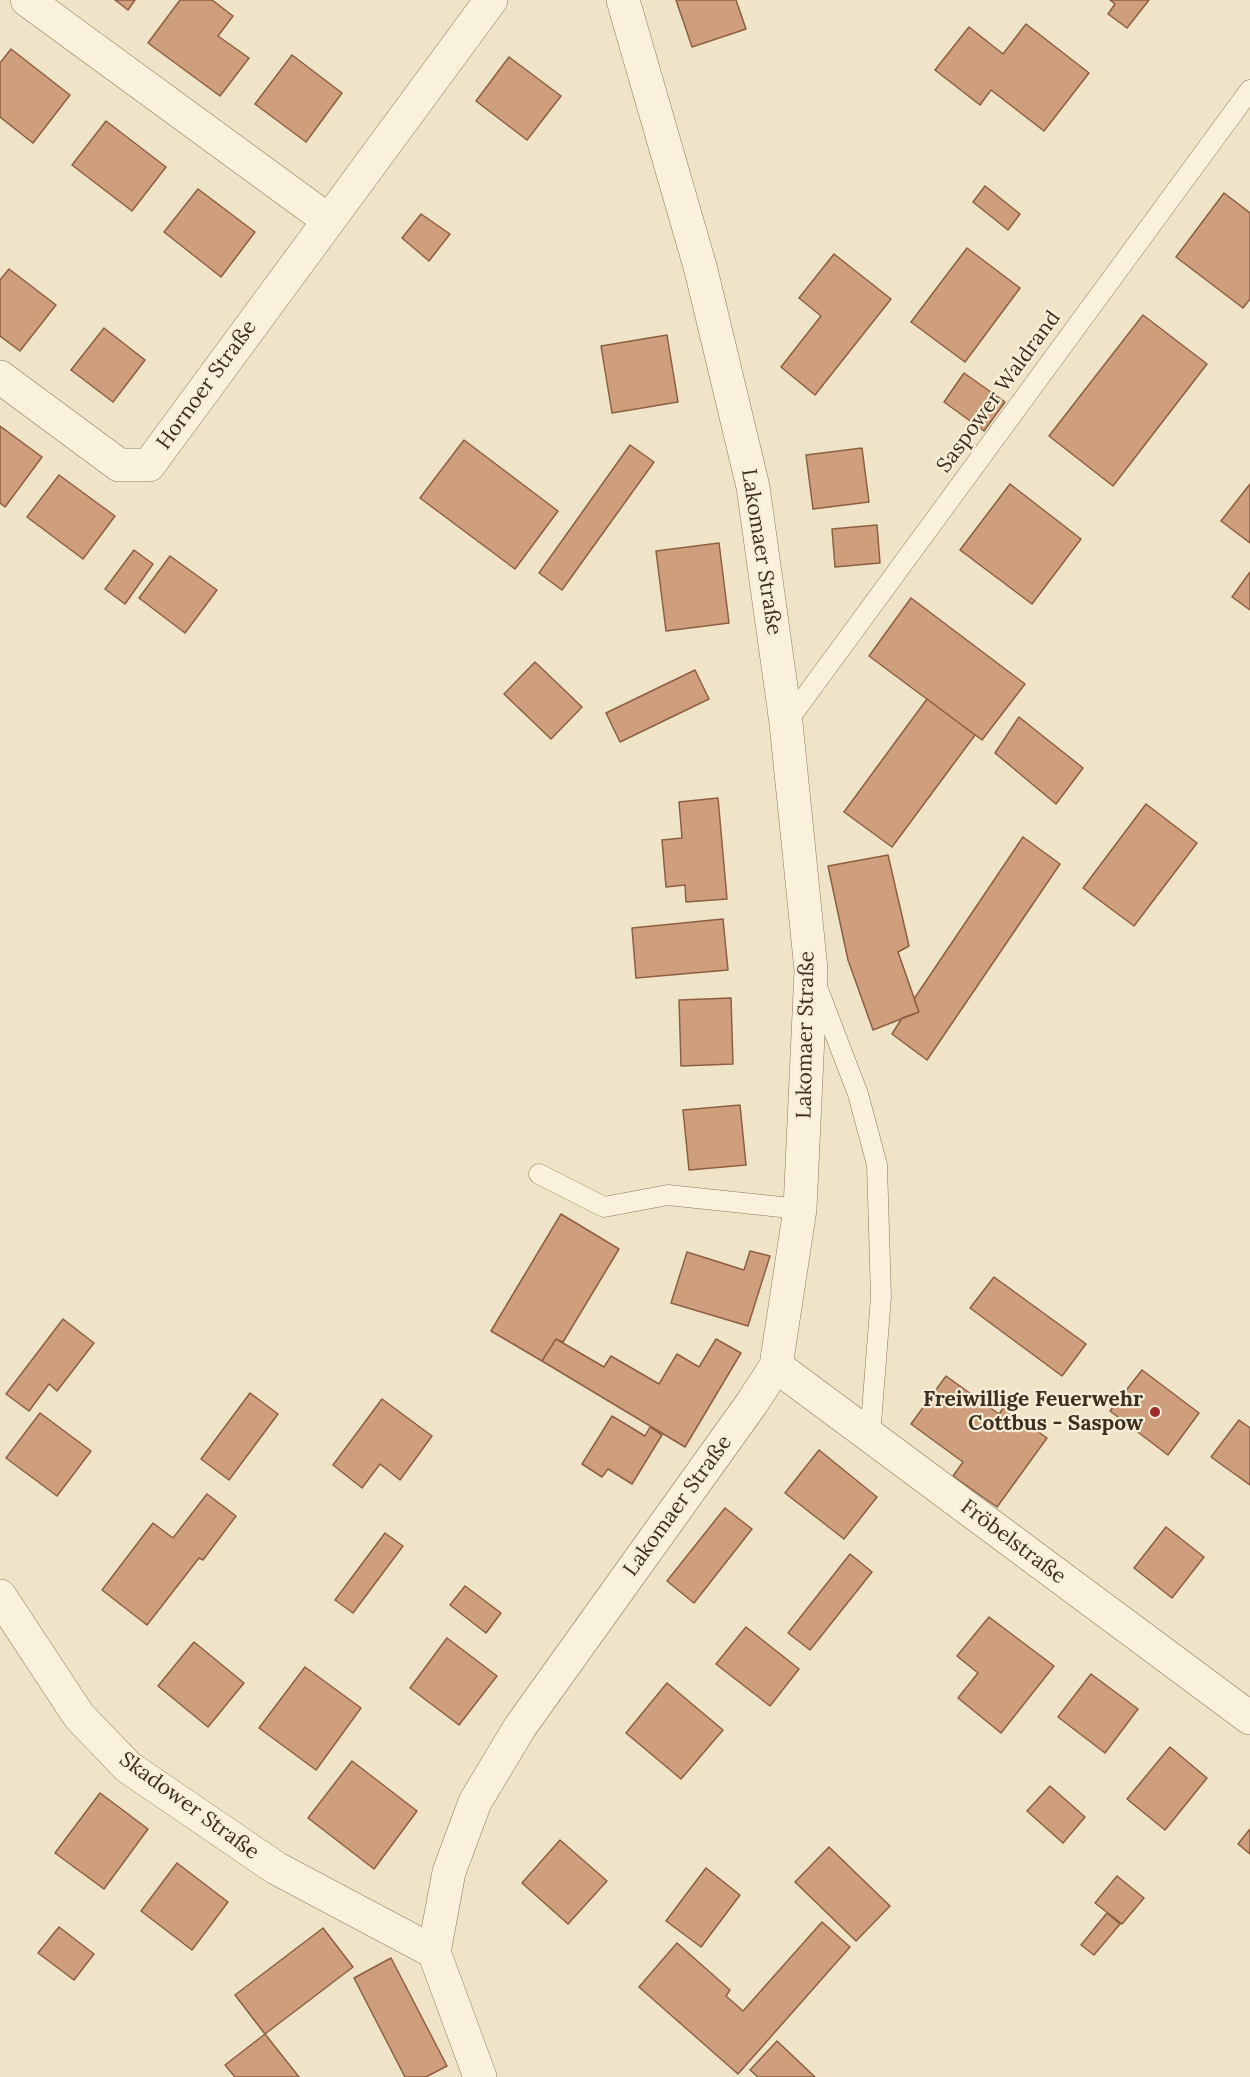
<!DOCTYPE html>
<html>
<head>
<meta charset="utf-8">
<style>
  body { margin:0 }
  canvas { display:block; background:#f0e4c8 }
</style>
</head>
<body>
<canvas width="1250" height="2077"></canvas>
<script>
const ctx = document.querySelector('canvas').getContext('2d');
ctx.lineJoin = 'round';
function fill(path, color) {
  ctx.fillStyle = color;
  ctx.fill(path, 'evenodd');
}
function poly(rows) {
  const path = new Path2D();
  for (const r of rows) {
    path.moveTo(r[0], r[1]);
    for (let i = 2; i < r.length; i += 2) path.lineTo(r[i], r[i + 1]);
  }
  return path;
}
function trace(path, color, width, dash) {
  ctx.strokeStyle = color;
  ctx.lineWidth = width;
  ctx.lineCap = dash ? 'butt' : 'round';
  ctx.setLineDash(dash || []);
  ctx.stroke(path);
}
function drawText(font, color, halo, rows, align = 'center') {
  ctx.font = font + ' Lora,serif';
  ctx.lineWidth = 4.5;
  ctx.setLineDash([]);
  ctx.textBaseline = 'middle';
  ctx.strokeStyle = halo;
  ctx.fillStyle = color;
  for (const [text, x, y, turn = 0] of rows) {
    ctx.save();
    ctx.translate(x, y);
    ctx.rotate((+turn || 0) * Math.PI / 180);
    ctx.textAlign = isNaN(turn) ? turn : align;
    if (halo) ctx.strokeText(text, 0, 0);
    ctx.fillText(text, 0, 0);
    ctx.restore();
  }
}
const building = poly([
  [115,0,135,0,128,10,115,0],
  [180,0,212,0,233,16,218,36,249,58,220,96,148,43,180,0],
  [676,0,736,0,746,29,692,47,676,0],
  [1110,0,1149,0,1127,28,1108,14,1115,4,1110,0],
  [1026,24,1089,73,1044,131,991,90,980,105,935,70,969,27,1003,54,1026,24],
  [11,49,70,95,33,143,0,117,0,63,11,49],
  [292,55,342,93,306,142,255,104,292,55],
  [509,57,561,96,527,140,476,101,509,57],
  [106,121,166,167,132,211,72,165,106,121],
  [985,186,1020,214,1008,230,973,202,985,186],
  [198,189,255,232,221,277,164,232,198,189],
  [1224,193,1250,213,1250,299,1243,308,1176,257,1224,193],
  [421,214,450,234,429,261,402,238,421,214],
  [967,248,1020,288,965,362,911,322,967,248],
  [834,254,891,299,815,395,781,367,821,316,799,298,834,254],
  [9,269,56,305,20,351,0,336,0,280,9,269],
  [1143,315,1207,364,1113,486,1049,436,1143,315],
  [104,328,145,360,113,402,71,370,104,328],
  [667,335,678,402,612,413,601,346,667,335],
  [964,373,1005,402,984,431,944,402,964,373],
  [0,426,42,457,5,507,0,503,0,426],
  [464,440,558,511,515,569,420,498,464,440],
  [630,445,654,462,562,590,539,573,630,445],
  [862,448,869,502,813,509,806,455,862,448],
  [59,475,115,516,83,559,27,517,59,475],
  [1010,484,1081,539,1032,604,960,550,1010,484],
  [1250,484,1250,543,1221,521,1250,484],
  [877,525,880,563,835,567,832,529,877,525],
  [719,543,729,623,666,631,656,551,719,543],
  [134,550,153,564,125,604,105,589,134,550],
  [170,556,217,590,185,633,139,598,170,556],
  [1250,572,1250,610,1232,597,1250,572],
  [911,598,1025,684,982,740,869,656,911,598],
  [535,662,582,707,551,739,504,694,535,662],
  [695,670,709,699,620,742,606,713,695,670],
  [927,699,975,735,892,847,844,812,927,699],
  [1019,717,1083,768,1056,804,995,753,1019,717],
  [718,798,727,899,686,902,685,885,666,887,662,840,682,838,679,802,718,798],
  [1146,804,1197,843,1134,926,1083,888,1146,804],
  [1023,837,1060,864,927,1060,892,1034,902,1018,919,1012,914,999,1023,837],
  [888,855,909,946,898,952,919,1012,873,1030,848,960,828,866,888,855],
  [723,919,728,970,636,978,632,928,723,919],
  [731,998,733,1064,681,1066,679,1000,731,998],
  [740,1105,746,1165,689,1170,683,1110,740,1105],
  [561,1214,619,1249,563,1342,556,1339,542,1361,491,1331,561,1214],
  [750,1251,770,1256,748,1326,671,1303,687,1252,744,1270,750,1251],
  [994,1277,1086,1344,1062,1376,970,1308,994,1277],
  [63,1319,94,1343,57,1391,49,1384,29,1411,6,1394,63,1319],
  [556,1339,604,1367,611,1356,659,1384,677,1354,699,1367,716,1339,741,1353,685,1447,542,1361,556,1339],
  [1142,1370,1199,1413,1168,1455,1110,1411,1142,1370],
  [946,1376,999,1414,1004,1407,1047,1438,997,1507,953,1476,963,1462,911,1424,946,1376],
  [250,1393,278,1414,229,1480,201,1459,250,1393],
  [382,1399,432,1436,400,1480,380,1464,362,1488,333,1465,382,1399],
  [40,1413,91,1451,57,1496,6,1458,40,1413],
  [612,1416,645,1436,650,1427,662,1435,632,1484,608,1469,602,1477,582,1464,612,1416],
  [1239,1420,1250,1428,1250,1485,1211,1457,1239,1420],
  [819,1450,877,1497,844,1539,785,1493,819,1450],
  [207,1494,236,1516,203,1560,199,1558,147,1625,102,1590,153,1523,173,1538,207,1494],
  [725,1508,752,1529,694,1603,667,1581,725,1508],
  [1166,1527,1204,1557,1172,1598,1134,1568,1166,1527],
  [385,1533,403,1546,353,1613,335,1600,385,1533],
  [850,1554,872,1572,810,1650,788,1633,850,1554],
  [465,1586,501,1613,486,1633,450,1605,465,1586],
  [989,1617,1054,1666,1001,1733,958,1698,978,1673,957,1656,989,1617],
  [746,1627,799,1669,770,1706,716,1664,746,1627],
  [447,1638,497,1676,459,1725,410,1688,447,1638],
  [194,1642,244,1683,208,1727,158,1686,194,1642],
  [305,1667,361,1708,316,1770,259,1728,305,1667],
  [1091,1674,1138,1709,1105,1753,1058,1717,1091,1674],
  [667,1683,723,1730,681,1779,626,1733,667,1683],
  [1170,1747,1207,1778,1165,1830,1127,1799,1170,1747],
  [352,1761,417,1811,374,1869,308,1818,352,1761],
  [1050,1786,1085,1817,1063,1843,1027,1811,1050,1786],
  [100,1793,148,1829,104,1889,55,1853,100,1793],
  [1250,1829,1250,1854,1238,1844,1250,1829],
  [560,1840,607,1881,568,1924,522,1883,560,1840],
  [829,1847,890,1906,856,1941,795,1882,829,1847],
  [177,1863,228,1902,192,1950,141,1911,177,1863],
  [706,1868,740,1895,701,1947,666,1921,706,1868],
  [1117,1876,1144,1898,1122,1924,1095,1903,1117,1876],
  [1107,1913,1120,1924,1094,1955,1081,1945,1107,1913],
  [822,1922,850,1947,738,2074,639,1987,677,1943,730,1990,726,1996,743,2011,822,1922],
  [59,1927,94,1954,74,1980,38,1953,59,1927],
  [323,1928,353,1967,265,2034,235,1995,323,1928],
  [391,1958,447,2066,426,2077,405,2077,354,1978,391,1958],
  [265,2034,299,2077,235,2077,225,2065,265,2034],
  [777,2041,815,2077,758,2077,750,2070,777,2041]
]);
const service = poly([
  [786,723,1250,90],
  [817,987,858,1094,877,1165,881,1297,870,1436],
  [539,1174,604,1207,668,1195,800,1209]
]);
const minor = poly([
  [27,0,328,220],
  [0,377,119,465,149,465,491,0],
  [776,1366,1250,1718],
  [0,1596,79,1716,128,1767,276,1868,434,1952],
  [434,1952,449,1872,475,1802,520,1727,752,1403,776,1366,800,1209,811,970,786,723,753,487,701,270,623,0],
  [434,1952,480,2077]
]);
const markers = [
  [1155,1412,6,"#9e2a2b"]
];
const streetNames = [
  ["Hornoer Straße",207,385,-54],
  ["Saspower Waldrand",999,392,-54],
  ["Lakomaer Straße",761,552,81],
  ["Lakomaer Straße",806,1035,-89],
  ["Lakomaer Straße",678,1506,-54],
  ["Fröbelstraße",1013,1542,37],
  ["Skadower Straße",189,1806,36]
];
const poiNames = [
  ["Freiwillige Feuerwehr",1143,1400],
  ["Cottbus - Saspow",1143,1424]
];
fill(building, '#cf9f7d');
trace(building, '#8d5f41', 1.5);
trace(service, '#8d765c', 21);
trace(minor, '#8d765c', 34);
trace(service, '#faf1dc', 20);
trace(minor, '#faf1dc', 33);
for (const [x, y, r, color] of markers) {
  const dot = new Path2D();
  dot.arc(x, y, r, 0, 2 * Math.PI);
  ctx.fillStyle = color;
  ctx.fill(dot);
  trace(dot, '#f7eed8', 2);
}
drawText('21px', '#3d2e20', '#f7eed8', streetNames);
drawText('bold 21px', '#3d2e20', '#f7eed8', poiNames, 'right');
</script>
</body>
</html>
